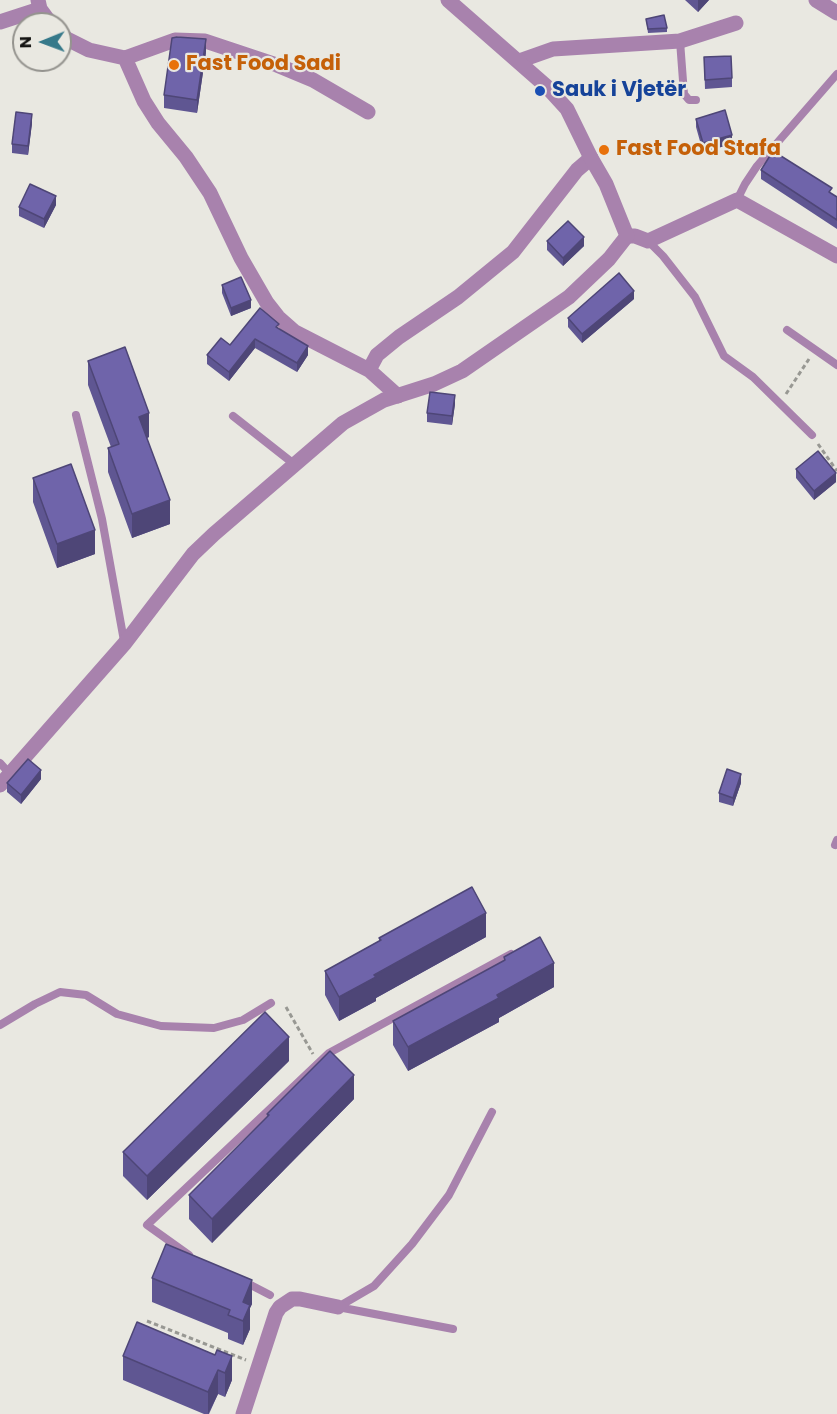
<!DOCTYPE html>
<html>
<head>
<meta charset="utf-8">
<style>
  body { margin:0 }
  #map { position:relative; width:837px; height:1414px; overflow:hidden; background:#e9e8e1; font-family:Poppins,sans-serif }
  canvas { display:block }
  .north { position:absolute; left:12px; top:12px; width:60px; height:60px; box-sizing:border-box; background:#e9e8e1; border:2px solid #94938e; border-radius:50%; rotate:269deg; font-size:16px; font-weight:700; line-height:24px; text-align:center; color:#141412 }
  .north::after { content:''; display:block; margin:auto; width:21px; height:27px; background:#36798a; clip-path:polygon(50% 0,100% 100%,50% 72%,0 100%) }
</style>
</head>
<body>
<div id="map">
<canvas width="837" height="1414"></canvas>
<div class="north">N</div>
</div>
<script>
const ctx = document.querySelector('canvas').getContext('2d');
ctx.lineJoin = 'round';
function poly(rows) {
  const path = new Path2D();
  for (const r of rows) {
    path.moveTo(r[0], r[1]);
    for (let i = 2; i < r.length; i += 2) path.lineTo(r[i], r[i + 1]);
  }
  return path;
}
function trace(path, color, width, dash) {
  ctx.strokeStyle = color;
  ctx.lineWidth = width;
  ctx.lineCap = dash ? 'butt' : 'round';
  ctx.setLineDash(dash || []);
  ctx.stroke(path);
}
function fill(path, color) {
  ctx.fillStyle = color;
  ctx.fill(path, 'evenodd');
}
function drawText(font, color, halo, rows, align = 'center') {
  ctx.font = font + ' Poppins,sans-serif';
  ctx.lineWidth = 4.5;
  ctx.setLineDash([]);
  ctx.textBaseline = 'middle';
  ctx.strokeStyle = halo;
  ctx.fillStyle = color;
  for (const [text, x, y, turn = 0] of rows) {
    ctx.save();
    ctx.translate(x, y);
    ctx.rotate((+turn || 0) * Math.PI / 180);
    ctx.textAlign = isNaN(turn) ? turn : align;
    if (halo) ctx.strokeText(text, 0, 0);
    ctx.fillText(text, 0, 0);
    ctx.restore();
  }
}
const path = poly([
  [786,394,809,359],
  [818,444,837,471],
  [286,1007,313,1054],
  [147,1321,246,1360]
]);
const service = poly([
  [680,41,684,94,689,100,696,100],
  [737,200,745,184,757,166,837,74],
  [648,241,663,256,695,297,724,356,753,377,812,435],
  [787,330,837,365],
  [76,415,102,519,124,641],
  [233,416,294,464],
  [0,763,10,774],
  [835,845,837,840],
  [0,1025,35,1004,60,992,86,995,117,1014,161,1026,214,1028,243,1020,271,1003],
  [189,1255,147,1225,271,1108,329,1053,511,954],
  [243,1281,270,1295],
  [338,1307,374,1286,412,1244,449,1195,492,1112],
  [338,1307,453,1329]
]);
const minor = poly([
  [38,0,40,9,51,24],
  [0,22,40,9],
  [60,33,67,39,89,50,125,58,175,40,205,41,277,65,313,80,368,112],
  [125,58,144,101,158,123,186,157,210,193,241,258,267,303,278,317,295,332,369,370,398,396],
  [519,61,553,49,680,41,736,23],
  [627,236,635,236,648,241,737,200,837,256],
  [369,370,377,355,399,337,458,297,513,252,577,170,591,158],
  [243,1414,276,1313,280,1307,292,1299,300,1299,338,1307]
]);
const tertiary = poly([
  [816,0,837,13],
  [0,785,125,643,193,554,214,534,343,423,384,400,434,384,462,371,569,297,609,259,627,236,606,184,591,158,567,109,546,86,448,0]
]);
const wall = poly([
  [685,0,709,0,698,12],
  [646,19,667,28,667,32,648,33],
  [206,52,197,113,164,108,164,95],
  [704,57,732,78,732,87,705,89],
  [696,119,732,144,703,152,696,127],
  [32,123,28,155,12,153,12,144],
  [761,170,837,197,837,229,761,179],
  [56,205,44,228,19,216,19,207],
  [547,241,584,246,563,266,547,250],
  [222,285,251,308,231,316,222,293],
  [634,299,582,343,568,327,568,318],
  [279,329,308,355,297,372,255,348,229,381,207,364,207,355,230,345],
  [88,361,149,437,147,438,170,524,132,538,108,472,108,448,111,447,88,385],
  [455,404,452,425,427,422,427,413],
  [796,469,836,482,814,500,796,478],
  [33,478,95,554,57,568,33,502],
  [41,779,21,804,7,792,7,783],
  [741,783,733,806,719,802,719,793],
  [486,937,376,998,376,1001,339,1021,325,995,325,971,379,941,379,938],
  [504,957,554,987,499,1018,499,1022,408,1071,393,1045,393,1021,504,961],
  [289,1061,147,1200,123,1176,123,1152],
  [354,1099,212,1243,189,1219,189,1195,267,1117,267,1114],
  [152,1278,252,1304,250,1308,250,1329,243,1345,228,1339,228,1333,152,1302],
  [215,1355,232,1380,225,1397,218,1394,209,1414,204,1414,123,1380,123,1356]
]);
const shadedWall = poly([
  [698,0,709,0,698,12],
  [206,39,206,52,197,113,197,100],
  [32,114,32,123,28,155,28,146],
  [732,135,732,144,703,152,703,143],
  [56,196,56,205,44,228,44,219],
  [584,237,584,246,563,266,563,258],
  [634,291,634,299,582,343,582,334],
  [251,300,251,308,231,316,231,308],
  [255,339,255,348,229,381,229,372],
  [308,346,308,355,297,372,297,363],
  [455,395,455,404,452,425,452,416],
  [149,413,149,437,139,441,139,417],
  [836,473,836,482,814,500,814,491],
  [170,500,170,524,132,538,132,514],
  [95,530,95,554,57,568,57,544],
  [41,770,41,779,21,804,21,795],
  [741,774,741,783,733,806,733,798],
  [486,913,486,937,376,998,376,1001,339,1021,339,997,374,975],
  [554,963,554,987,499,1018,499,1022,408,1071,408,1047,497,995],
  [289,1037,289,1061,147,1200,147,1176],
  [354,1075,354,1099,212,1243,212,1219],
  [252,1280,252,1304,250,1308,250,1329,243,1345,243,1302],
  [232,1356,232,1380,225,1397,225,1373],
  [218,1370,218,1394,208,1414,208,1392]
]);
const building = poly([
  [664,15,667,28,648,29,646,19,664,15],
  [177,37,206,39,197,100,164,95,172,38,177,37],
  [731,56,732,78,705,80,704,57,731,56],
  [725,110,732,135,703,143,696,119,725,110],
  [16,112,32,114,28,146,12,144,16,112],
  [773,151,832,188,829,192,837,197,837,220,761,170,773,151],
  [30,184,56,196,44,219,19,207,30,184],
  [568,221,584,237,563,258,547,241,568,221],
  [619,273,634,291,582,334,568,318,619,273],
  [241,277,251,300,231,308,222,285,241,277],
  [260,308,279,324,276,327,308,346,297,363,255,339,229,372,207,355,221,338,230,345,260,308],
  [125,347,149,413,139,417,170,500,132,514,108,448,119,444,88,361,125,347],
  [430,392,455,395,452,416,427,413,430,392],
  [818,451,836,473,814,491,796,469,818,451],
  [71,464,95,530,57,544,33,478,71,464],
  [28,759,41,770,21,795,7,783,28,759],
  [727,769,741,774,733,798,719,793,727,769],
  [472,887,486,913,374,975,376,977,339,997,325,971,381,940,379,938,472,887],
  [540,937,554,963,497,995,499,998,408,1047,393,1021,505,960,504,957,540,937],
  [265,1012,289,1037,147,1176,123,1152,265,1012],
  [330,1051,354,1075,212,1219,189,1195,269,1115,267,1114,330,1051],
  [166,1244,252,1280,243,1302,250,1305,243,1321,228,1315,230,1310,152,1278,166,1244],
  [137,1322,215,1355,217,1350,232,1356,225,1373,218,1370,208,1392,123,1356,137,1322]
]);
const markers = [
  [174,65,6,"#e8710a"],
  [540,91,6,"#1a4fb4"],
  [604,150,6,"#e8710a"]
];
const foodNames = [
  ["Fast Food Sadi",186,65],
  ["Fast Food Stafa",616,150]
];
const transitNames = [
  ["Sauk i Vjetër",552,91]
];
trace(path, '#989893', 3, [4.5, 3]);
trace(service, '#a882ad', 8);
trace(minor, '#a882ad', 15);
trace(tertiary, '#a882ad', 15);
fill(wall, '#5f5692');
fill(shadedWall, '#4e4677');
fill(building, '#6f64aa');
trace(building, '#4e4677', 1.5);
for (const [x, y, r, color] of markers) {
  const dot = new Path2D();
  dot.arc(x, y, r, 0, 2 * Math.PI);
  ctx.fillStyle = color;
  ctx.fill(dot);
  trace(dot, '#e9e8e1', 2);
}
drawText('bold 21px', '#c56008', '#e9e8e1', foodNames, 'left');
drawText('bold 21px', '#164399', '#e9e8e1', transitNames, 'left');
</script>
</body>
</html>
